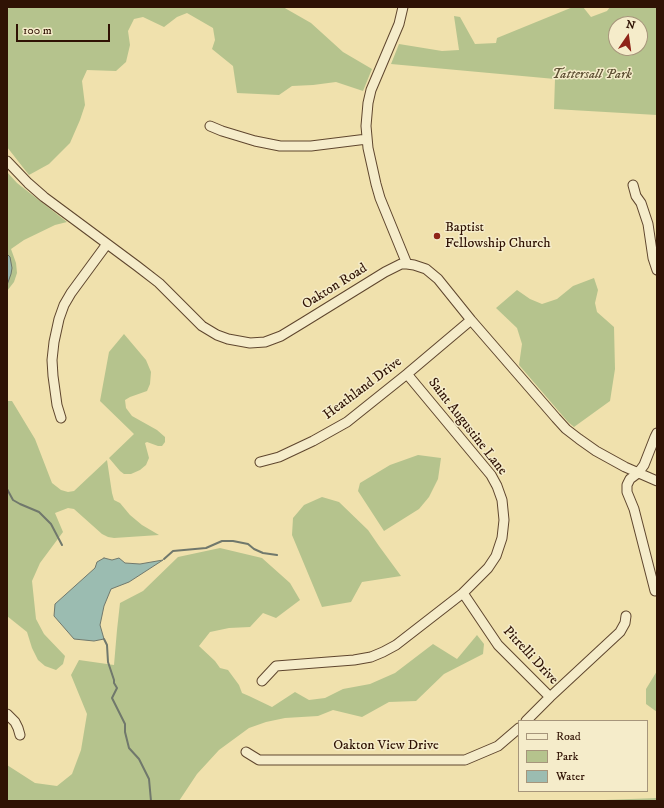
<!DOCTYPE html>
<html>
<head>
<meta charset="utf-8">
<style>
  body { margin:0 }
  #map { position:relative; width:664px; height:808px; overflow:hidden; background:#f0e1ad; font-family:"IM FELL DW Pica",serif }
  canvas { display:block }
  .frame { position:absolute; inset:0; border:8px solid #2f1204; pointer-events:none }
  .legend { position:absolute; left:518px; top:720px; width:130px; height:72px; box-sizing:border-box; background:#f5ecca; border:1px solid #a6957b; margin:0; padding:5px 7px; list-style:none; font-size:12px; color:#2f1204 }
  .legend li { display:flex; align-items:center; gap:8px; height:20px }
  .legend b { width:20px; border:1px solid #a6957b }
  .north { position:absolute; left:608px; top:16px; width:40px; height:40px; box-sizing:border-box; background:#f5ecca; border:1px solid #a6957b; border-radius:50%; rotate:13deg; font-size:11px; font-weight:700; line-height:16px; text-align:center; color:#2f1204 }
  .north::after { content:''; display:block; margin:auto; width:14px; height:18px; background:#8f2418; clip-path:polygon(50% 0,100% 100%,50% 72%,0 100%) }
  .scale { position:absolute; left:16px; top:24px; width:94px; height:18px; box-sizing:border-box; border:2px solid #2f1204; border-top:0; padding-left:5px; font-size:12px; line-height:14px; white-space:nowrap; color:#2f1204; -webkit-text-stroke:3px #f5ecca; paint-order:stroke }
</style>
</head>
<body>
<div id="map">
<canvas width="664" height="808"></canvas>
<div class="frame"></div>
<ul class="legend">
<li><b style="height:5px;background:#f5ecca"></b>Road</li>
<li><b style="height:11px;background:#b5c38d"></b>Park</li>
<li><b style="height:11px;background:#9bbcb1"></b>Water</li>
</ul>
<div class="north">N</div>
<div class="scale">100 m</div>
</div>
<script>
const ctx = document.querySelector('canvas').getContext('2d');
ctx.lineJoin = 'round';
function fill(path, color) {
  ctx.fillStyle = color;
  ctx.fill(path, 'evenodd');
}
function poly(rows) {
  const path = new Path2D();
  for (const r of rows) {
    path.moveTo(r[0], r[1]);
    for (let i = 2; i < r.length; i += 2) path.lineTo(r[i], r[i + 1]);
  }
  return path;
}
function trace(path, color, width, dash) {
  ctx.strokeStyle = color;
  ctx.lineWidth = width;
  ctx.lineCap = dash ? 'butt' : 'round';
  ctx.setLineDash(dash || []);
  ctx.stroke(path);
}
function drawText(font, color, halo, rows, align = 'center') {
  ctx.font = font + ' "IM FELL DW Pica",serif';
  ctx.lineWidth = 3;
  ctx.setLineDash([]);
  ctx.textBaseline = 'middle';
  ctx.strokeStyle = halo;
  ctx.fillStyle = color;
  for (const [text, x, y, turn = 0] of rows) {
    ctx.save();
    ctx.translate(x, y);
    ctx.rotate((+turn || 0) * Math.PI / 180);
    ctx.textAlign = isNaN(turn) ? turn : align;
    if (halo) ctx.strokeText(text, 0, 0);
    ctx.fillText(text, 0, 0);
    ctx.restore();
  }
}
const green = poly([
  [11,7,283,7,311,23,343,52,372,69,363,91,336,82,313,85,292,86,279,95,237,93,233,66,212,49,215,40,213,28,187,13,177,17,164,27,143,17,134,19,128,31,130,45,126,62,116,71,87,70,82,81,85,105,80,120,70,143,49,164,29,175,7,147,7,9],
  [573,7,583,7,591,17,607,11,610,7,657,7,657,115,554,109,555,79,391,64,399,44,442,51,459,50,454,16,460,17,475,44,496,43,497,38],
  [616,24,640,24,640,48,616,48],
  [7,172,17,183,67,222,55,225,24,240,11,249,16,263,17,273,14,282,7,291,7,285,9,280,8,254,7,254],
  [594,278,598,290,595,303,597,312,614,327,615,369,610,401,574,427,568,422,519,365,522,344,517,328,496,308,517,290,530,299,542,304,557,299,573,286],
  [124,334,146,360,151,372,150,384,147,391,130,397,125,400,126,408,132,416,157,430,165,437,165,442,162,446,158,446,147,442,145,443,149,458,146,465,140,470,131,474,124,474,120,471,109,458,134,434,100,401,109,352],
  [7,401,12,401,35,439,52,483,61,490,68,492,74,491,107,460,112,493,114,500,120,503,130,515,142,525,159,535,114,538,108,537,102,534,74,509,68,508,55,513,63,532,40,563,32,581,36,619,44,634,65,656,63,664,56,670,45,666,38,660,32,648,27,632,7,616],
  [418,455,441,458,438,479,429,497,419,509,384,531,358,491,360,483,390,465],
  [322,497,339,502,368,530,379,546,401,576,362,582,351,602,322,607,292,535,293,518,304,505],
  [220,548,262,558,290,583,300,600,276,618,263,613,250,627,229,628,210,632,199,646,215,661,220,668,228,670,239,685,242,693,249,696,272,707,295,692,309,700,325,698,343,689,370,684,395,673,433,644,457,659,477,635,484,644,483,654,444,674,416,701,389,702,362,717,333,710,318,716,285,718,266,722,249,728,219,750,197,774,179,801,7,801,7,765,35,783,57,786,72,774,81,750,87,714,71,675,79,660,114,665,117,630,120,603,143,591,178,557],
  [657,671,657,712,646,704,646,689],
  [657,798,657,801,579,801]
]);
const water = poly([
  [7,254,10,257,12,268,11,274,7,285,7,254],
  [104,558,112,560,119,558,125,563,140,564,163,560,129,582,111,589,104,606,100,625,104,639,94,641,74,639,54,616,55,604,95,568,97,562,104,558]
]);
const stream = poly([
  [7,489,13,500,20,504,39,512,51,524,62,545],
  [164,559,173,551,206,548,222,541,233,541,248,544,254,549,263,553,277,555],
  [104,639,107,645,108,662,114,680,114,683,117,688,112,698,125,724,125,732,129,748,139,759,149,779,151,801]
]);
const minor = poly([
  [403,7,399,24,371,90,368,103,366,126,368,148,376,184,380,198,407,264],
  [210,126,222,131,255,141,280,146,311,146,367,139],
  [7,161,28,183,44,197,137,266,159,283,202,326,217,335,228,339,250,343,265,342,281,336,304,322,385,272,401,264,407,264,414,265,426,269,438,279,471,320,556,418,566,429,579,439,596,451,625,467,657,481],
  [633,185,636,196,641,203,648,224,653,258,657,270],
  [61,418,57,405,53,376,52,360,54,342,59,319,64,305,71,293,107,244],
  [260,462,279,457,313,441,347,422,407,374,471,320],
  [655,591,634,509,627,492,627,485,630,479,638,473,644,465,655,437,657,433],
  [463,593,498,645,550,697],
  [262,681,276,666,354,660,371,657,383,652,396,645,463,593,488,568,496,556,502,538,504,520,502,500,497,486,491,475,407,374],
  [7,714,15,722,18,728,20,735],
  [526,721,550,697,620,632,625,623,626,616],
  [246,752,259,760,465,760,498,746,519,728]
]);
const markers = [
  [437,236,4,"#8f2418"]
];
const parkNames = [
  ["Tattersall Park",592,75]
];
const poiNames = [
  ["Baptist",445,228],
  ["Fellowship Church",445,244]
];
const streetNames = [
  ["Oakton Road",335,287,-32],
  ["Heathland Drive",363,389,-37],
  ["Saint Augustine Lane",467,427,52],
  ["Pitrelli Drive",530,656,47],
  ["Oakton View Drive",386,746]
];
fill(green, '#b5c38d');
fill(water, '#9bbcb1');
trace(water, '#70786c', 1);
trace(stream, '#70786c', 2);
trace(minor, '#5f462e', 11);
trace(minor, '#f5ecca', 9);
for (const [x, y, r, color] of markers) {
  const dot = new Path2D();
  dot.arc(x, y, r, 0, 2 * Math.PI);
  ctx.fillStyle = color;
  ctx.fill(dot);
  trace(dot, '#f5ecca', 1.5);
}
drawText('italic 14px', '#5e5034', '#f5ecca', parkNames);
drawText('14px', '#2f1204', '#f5ecca', poiNames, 'left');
drawText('14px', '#2f1204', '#f5ecca', streetNames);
</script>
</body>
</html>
